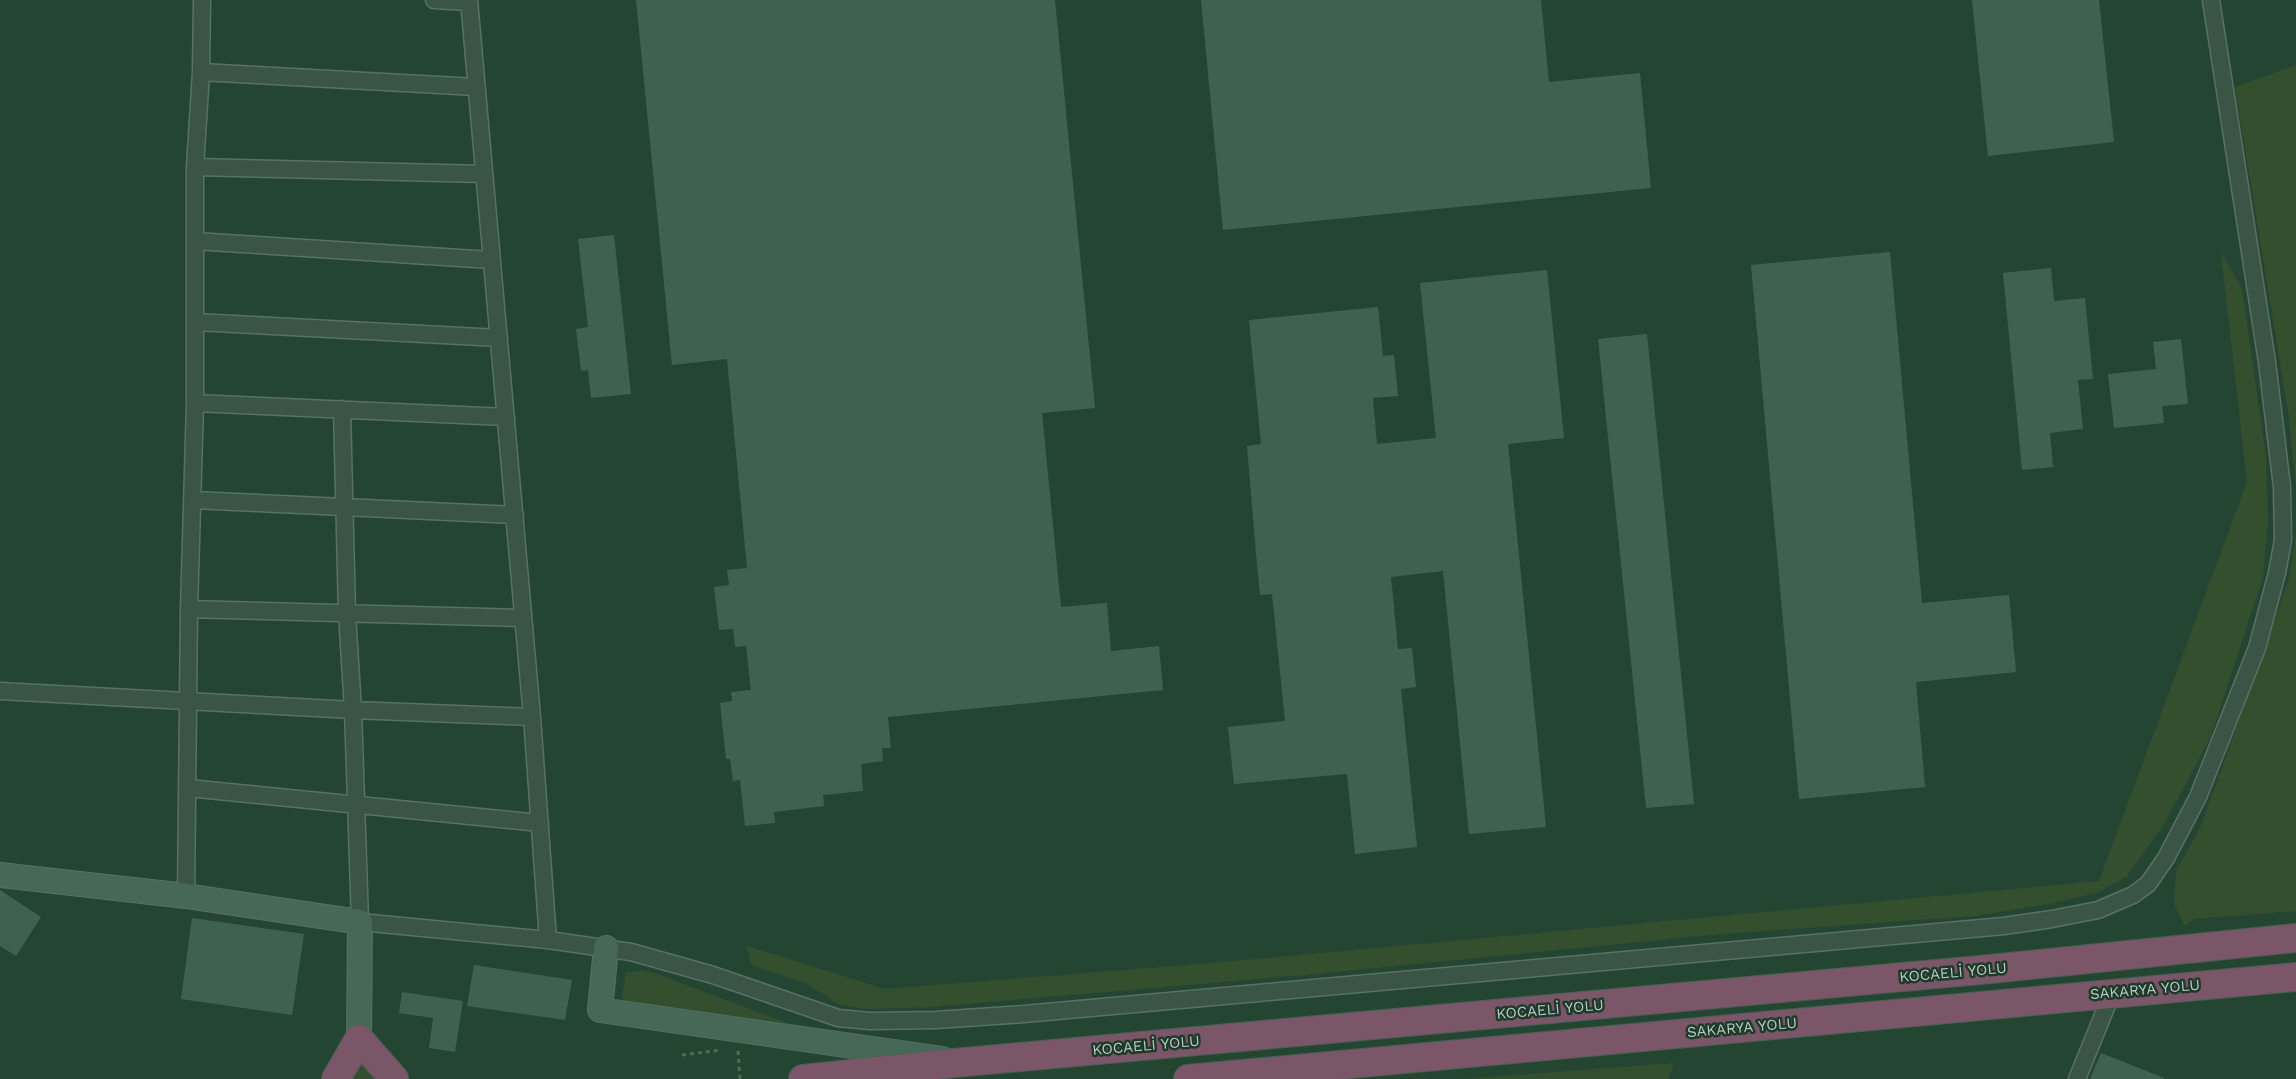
<!DOCTYPE html>
<html>
<head>
<meta charset="utf-8">
<style>
  body { margin:0 }
  canvas { display:block; background:#254533 }
</style>
</head>
<body>
<canvas width="2296" height="1079"></canvas>
<script>
const ctx = document.querySelector('canvas').getContext('2d');
ctx.lineJoin = 'round';
function fill(path, color) {
  ctx.fillStyle = color;
  ctx.fill(path, 'evenodd');
}
function poly(rows) {
  const path = new Path2D();
  for (const r of rows) {
    path.moveTo(r[0], r[1]);
    for (let i = 2; i < r.length; i += 2) path.lineTo(r[i], r[i + 1]);
  }
  return path;
}
function trace(path, color, width, dash) {
  ctx.strokeStyle = color;
  ctx.lineWidth = width;
  ctx.lineCap = dash ? 'butt' : 'round';
  ctx.setLineDash(dash || []);
  ctx.stroke(path);
}
function drawText(font, color, halo, rows, align = 'center') {
  ctx.font = font + ' "Work Sans",sans-serif';
  ctx.lineWidth = 5;
  ctx.setLineDash([]);
  ctx.textBaseline = 'middle';
  ctx.strokeStyle = halo;
  ctx.fillStyle = color;
  for (const [text, x, y, turn = 0] of rows) {
    ctx.save();
    ctx.translate(x, y);
    ctx.rotate((+turn || 0) * Math.PI / 180);
    ctx.textAlign = isNaN(turn) ? turn : align;
    if (halo) ctx.strokeText(text, 0, 0);
    ctx.fillText(text, 0, 0);
    ctx.restore();
  }
}
const green = poly([
  [2296,65,2296,484,2288,411,2235,87],
  [2221,253,2242,288,2266,457,2268,521,2263,577,2211,736,2166,821,2127,876,2099,892,2049,904,1974,916,1721,934,1293,976,930,1007,864,1009,838,1004,806,983,751,965,747,946,885,989,1224,962,2099,881,2247,482],
  [2296,533,2296,911,2193,919,2185,926,2174,904,2176,871,2200,828,2268,641,2290,575],
  [643,970,657,974,787,1023,626,1004,622,996,626,973],
  [360,1053,381,1079,347,1079],
  [1674,1063,1668,1079,1464,1079]
]);
const building = poly([
  [636,0,1055,0,1095,408,1042,413,1061,607,1107,603,1111,651,1159,646,1163,690,888,717,891,748,882,748,883,761,861,764,863,791,823,795,824,806,774,812,775,823,745,826,740,780,733,781,730,759,726,759,720,703,732,701,731,692,751,690,746,646,735,647,733,629,719,630,714,587,729,585,727,570,747,568,727,359,672,365],
  [1201,0,1541,0,1549,82,1640,73,1651,188,1223,230],
  [1972,0,2099,0,2114,142,1988,156],
  [614,235,631,394,591,398,588,370,581,371,576,329,588,327,578,239],
  [1890,252,1922,603,2009,595,2016,672,1916,682,1925,787,1799,799,1751,265],
  [2051,268,2054,301,2085,298,2093,379,2078,380,2083,429,2050,433,2053,467,2022,470,2003,273],
  [1547,270,1564,438,1508,444,1546,827,1469,834,1443,571,1391,577,1398,649,1412,648,1416,687,1401,689,1417,847,1355,854,1347,774,1234,784,1228,727,1285,721,1272,594,1260,595,1257,565,1247,446,1261,444,1249,320,1378,307,1383,356,1394,355,1398,396,1373,398,1377,444,1436,438,1420,283],
  [1647,334,1694,804,1646,808,1598,339],
  [2181,339,2188,404,2162,406,2164,423,2114,428,2108,374,2156,369,2153,342],
  [0,890,41,917,16,956,0,946],
  [192,918,304,934,292,1015,181,999],
  [474,965,572,980,565,1020,467,1006],
  [402,992,463,1001,455,1052,429,1048,433,1018,399,1013],
  [2101,1053,2164,1078,2164,1079,2090,1079]
]);
const path = poly([
  [738,1051,740,1079],
  [682,1055,721,1050]
]);
const street = poly([
  [434,0,469,2],
  [469,0,532,717,548,940],
  [201,72,476,87],
  [195,167,484,174],
  [195,241,491,260],
  [196,322,499,338],
  [195,403,506,417],
  [342,409,347,614,353,710,360,922,548,940,631,952,713,975,838,1018,870,1021,936,1020,1024,1014,2004,926,2052,919,2098,910,2133,895,2148,884,2166,858,2198,797,2257,648,2277,573,2283,540,2282,487,2267,362,2211,0],
  [193,500,515,515],
  [189,609,523,618],
  [0,691,353,710,532,717],
  [188,788,540,823],
  [186,896,189,609,195,403,195,167,201,72,202,0],
  [2077,1079,2112,993]
]);
const secondary = poly([
  [0,875,186,896,360,922,359,1039],
  [606,948,600,1010,943,1059]
]);
const highway = poly([
  [336,1079,359,1039,394,1079],
  [803,1079,965,1062,1980,970,2296,938],
  [1188,1079,2296,977]
]);
const streetNames = [
  ["KOCAELİ YOLU",1953,973,-5],
  ["SAKARYA YOLU",2145,990,-5],
  ["KOCAELİ YOLU",1550,1010,-5],
  ["SAKARYA YOLU",1742,1028,-5],
  ["KOCAELİ YOLU",1146,1046,-5]
];
fill(green, '#334f2e');
fill(building, '#3f624e');
trace(street, '#587164', 19);
trace(secondary, '#587164', 26);
trace(highway, '#445f51', 30);
trace(path, '#506b50', 3, [4, 4]);
trace(street, '#3a5446', 16);
trace(secondary, '#476757', 24);
trace(highway, '#7b5669', 28);
drawText('15px', '#b7cec2', '#1e3a2b', streetNames);
</script>
</body>
</html>
